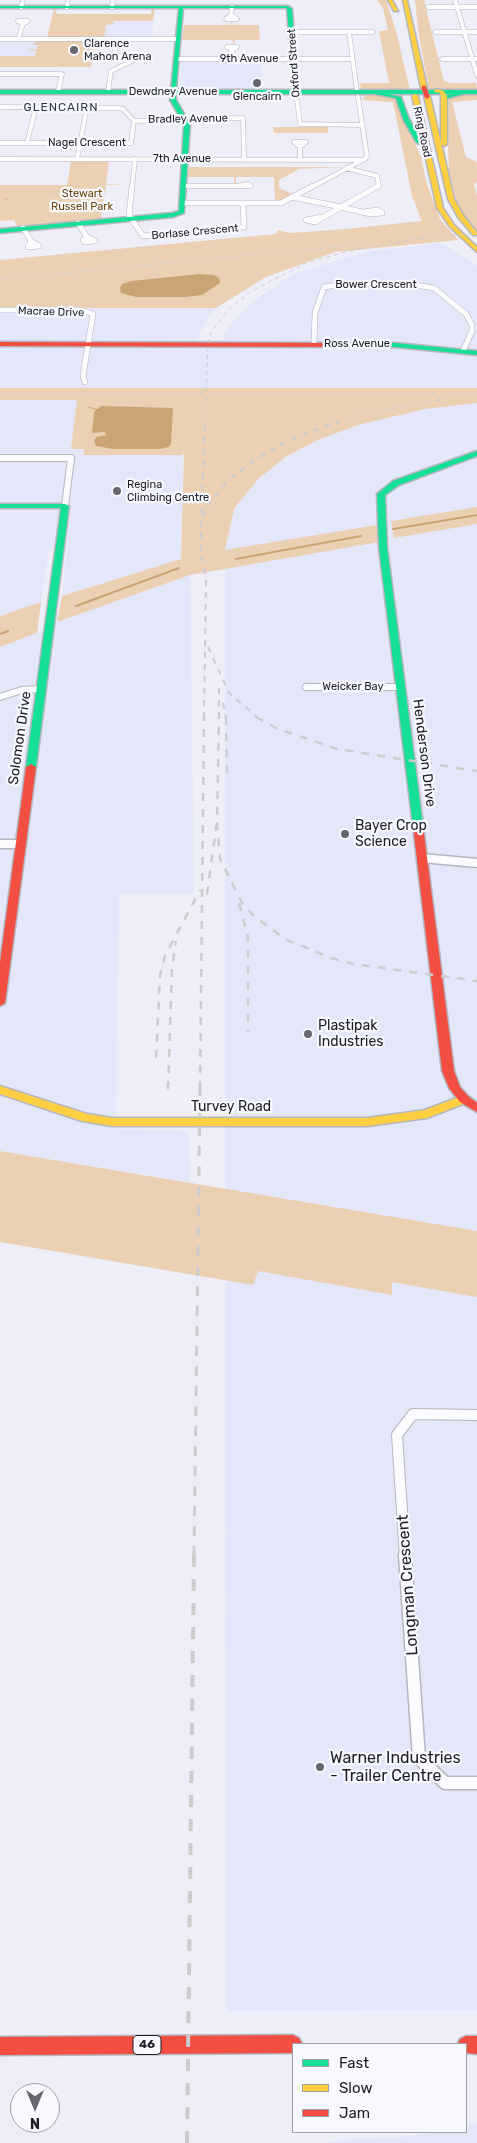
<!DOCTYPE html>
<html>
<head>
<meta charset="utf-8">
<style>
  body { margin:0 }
  #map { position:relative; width:477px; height:2143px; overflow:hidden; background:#edeef7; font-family:Rubik,sans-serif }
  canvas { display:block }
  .legend { position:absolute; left:292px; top:2043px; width:175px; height:90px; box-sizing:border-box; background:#f8f9fe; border:1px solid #a0a1a8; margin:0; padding:6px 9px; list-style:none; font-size:15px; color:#1c1d26 }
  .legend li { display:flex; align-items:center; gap:10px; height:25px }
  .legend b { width:25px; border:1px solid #a0a1a8 }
  .north { position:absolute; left:10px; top:2083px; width:50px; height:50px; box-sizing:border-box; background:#f8f9fe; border:1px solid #a0a1a8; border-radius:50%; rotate:180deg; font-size:14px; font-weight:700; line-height:20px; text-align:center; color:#1c1d26 }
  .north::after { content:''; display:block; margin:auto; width:18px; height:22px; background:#65666f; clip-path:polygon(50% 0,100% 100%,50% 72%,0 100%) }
</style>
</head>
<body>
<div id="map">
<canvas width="477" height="2143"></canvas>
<ul class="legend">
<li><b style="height:6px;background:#16e098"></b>Fast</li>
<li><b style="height:6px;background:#ffcf43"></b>Slow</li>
<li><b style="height:6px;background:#f24e42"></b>Jam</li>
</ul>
<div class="north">N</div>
</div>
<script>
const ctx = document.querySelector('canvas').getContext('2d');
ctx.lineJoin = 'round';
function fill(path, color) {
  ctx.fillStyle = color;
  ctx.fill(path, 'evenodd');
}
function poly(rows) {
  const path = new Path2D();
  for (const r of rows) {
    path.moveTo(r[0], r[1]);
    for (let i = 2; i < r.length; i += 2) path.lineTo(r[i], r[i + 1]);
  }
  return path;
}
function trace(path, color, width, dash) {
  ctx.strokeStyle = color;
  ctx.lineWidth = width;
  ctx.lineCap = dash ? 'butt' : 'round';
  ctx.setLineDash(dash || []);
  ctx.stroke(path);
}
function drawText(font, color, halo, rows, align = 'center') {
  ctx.font = font + ' Rubik,sans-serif';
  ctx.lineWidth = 4.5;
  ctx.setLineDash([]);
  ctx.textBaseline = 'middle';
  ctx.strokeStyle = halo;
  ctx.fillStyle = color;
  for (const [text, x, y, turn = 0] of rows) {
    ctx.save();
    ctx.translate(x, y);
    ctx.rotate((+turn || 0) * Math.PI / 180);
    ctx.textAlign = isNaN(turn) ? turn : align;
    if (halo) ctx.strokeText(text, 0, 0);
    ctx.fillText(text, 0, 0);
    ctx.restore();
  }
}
const built = poly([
  [107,21,153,21,152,38,104,38],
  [0,40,40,41,35,56,0,56],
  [181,61,261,61,262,90,179,90],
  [441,243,477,266,477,388,0,388,0,308,216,308,206,320,197,340,224,340,224,335,232,323,252,302,282,282,279,282,301,272,365,252],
  [0,400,77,400,71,448,84,449,84,455,183,455,181,559,62,596,67,549,49,549,41,602,0,616],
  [477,403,477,2010,226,2011,225,551,234,509,258,479,287,456,318,440,358,425,425,409],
  [190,575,194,894,119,894,115,1129,189,1131,190,1182,0,1151,0,647,37,633,57,622],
  [477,2124,477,2143,324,2143,355,2139,398,2138,434,2132,466,2132,466,2126]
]);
const green = poly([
  [377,0,386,0,396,31,410,90,361,89,360,83,389,83,379,31,388,30,383,8],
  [415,0,424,0,444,81,451,83,476,83,477,89,429,90,418,30],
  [54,8,57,8,56,14,151,14,152,8,155,8,153,21,112,21,114,24,106,25,104,38,47,38],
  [231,21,233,25,259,25,260,40,235,40,234,44,232,40,182,40,184,25,231,25],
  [40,41,96,41,91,67,0,67,0,56,35,56,36,51,26,50,37,49,38,45,33,45,34,43],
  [354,93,379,94,395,98,421,157,426,181,440,219,458,240,335,252,266,277,216,308,0,308,0,260,276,234,278,230,289,233,336,230,422,221,412,196,393,102,362,100,366,95,354,96],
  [477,93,477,100,452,102,466,157,477,162,477,182,474,184,477,196,477,232,469,225,456,199,449,171,448,146,449,98,453,95],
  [273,127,328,127,328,133,274,133],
  [71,161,109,161,106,184,128,185,106,185,101,216,104,220,18,228,14,220,0,221,0,185,67,185],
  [189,167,343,167,299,169,279,180,279,188,292,194,280,201,275,201,274,177,236,177,236,184,234,185,234,177,188,177],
  [0,388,477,388,477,403,425,409,358,425,318,440,287,456,258,479,234,509,225,550,377,525,379,542,190,575,57,622,62,596,181,559,184,451,183,455,84,455,84,449,71,449,77,400,0,400],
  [477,507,477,524,394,538,391,521],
  [41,602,37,633,0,647,0,616],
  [0,1151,477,1231,477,1297,392,1282,392,1295,258,1271,253,1285,0,1242]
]);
const water = poly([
  [200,274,214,275,219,278,220,283,202,295,185,297,136,297,121,293,120,288,122,284,131,281],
  [101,406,173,408,171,444,169,447,160,449,113,449,96,446,94,440,97,437,106,435,105,432,92,433,94,412]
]);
const streamFar1 = poly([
  [5,199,7,199],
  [88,407,98,410]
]);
const stream = poly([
  [393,529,477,515],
  [236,559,361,536],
  [76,606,179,568],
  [0,634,8,631]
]);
const streetFar5 = poly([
  [455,0,477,75],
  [21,7,23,0],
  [67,7,68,0],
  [112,7,113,0],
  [428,7,477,7],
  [231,15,237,19,226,19,231,15],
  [231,15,232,7],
  [18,21,28,21,23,24,18,21],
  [292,32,373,32],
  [349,32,357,91],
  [435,32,477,32],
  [0,39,178,39],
  [18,39,23,24],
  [227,47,237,47,232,50,227,47],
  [232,50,232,59],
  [177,59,352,59],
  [442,59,477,59],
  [0,74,62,74,58,92],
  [108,92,111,71,136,59,114,55,117,39],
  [296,92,300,124,363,125],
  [358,97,367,156,364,160],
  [0,107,117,108,123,109,134,121,131,143,0,143],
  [134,121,243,118,244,159],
  [294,142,306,142,300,147,294,142],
  [27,143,36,107],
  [300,147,300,159],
  [0,159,364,160],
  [77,159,87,107],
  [346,168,377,176,379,186,376,188],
  [248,184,251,186,236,186,248,184],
  [184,186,236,186],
  [132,188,135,159],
  [310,188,361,161]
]);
const streetFar4 = poly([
  [132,186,129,215,143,236,244,227,243,203],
  [292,197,341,207,378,186],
  [183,203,281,203,313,186],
  [323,217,306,220,315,222,341,207,370,214,382,213,377,210,363,212],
  [78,223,87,237],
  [23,228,31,241],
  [87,237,95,241,84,242,83,240,87,237],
  [31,241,39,246,28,247,31,241],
  [0,310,81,310,93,314,83,376,85,382],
  [314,344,315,313,324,287,344,284,408,284,434,288,466,314,472,325,472,331,463,351]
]);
const streetFar3 = poly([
  [0,458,71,458,65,506],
  [306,687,400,687],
  [0,697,22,690,42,689]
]);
const streetFar2 = poly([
  [0,844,19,844],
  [422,858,477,863]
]);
const streetFar1 = poly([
  [405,1556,397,1435,413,1414,477,1415]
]);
const street = poly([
  [405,1555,419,1758,445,1783,477,1783]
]);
const fast = poly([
  [0,6,288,6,292,9,298,90,477,90,477,94,464,94,444,99,442,96,452,94,388,94,401,97,409,119,422,142,419,144,416,142,403,119,396,98,375,94,176,94,176,100,190,124,184,213,173,217,0,233,0,229,172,213,179,211,184,124,170,100,171,94,0,94,0,90,171,90,179,8,0,8,0,6],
  [183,8,287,8,293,90,176,90,183,8],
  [342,343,395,343,477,351,477,355,395,347,340,346,340,344,342,343],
  [477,451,477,456,399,485,385,495,387,547,423,826,418,829,413,826,379,547,377,494,393,481,477,451],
  [0,504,65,504,69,506,36,767,31,770,26,767,61,508,0,508,0,504]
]);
const slow = poly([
  [388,0,392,0,398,11,394,11,388,0],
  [403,0,407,0,427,88,424,90,421,88,403,0],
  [436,89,444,91,447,97,447,144,444,146,441,144,441,97,440,93,434,92,436,89],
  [415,94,418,96,443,208,454,225,477,247,477,252,450,227,437,208,412,96,415,94],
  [427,94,430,96,454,199,463,215,477,233,477,235,473,235,458,217,448,199,424,96,427,94],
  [0,1086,87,1114,113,1118,367,1118,425,1110,464,1095,470,1099,468,1102,427,1118,367,1126,113,1126,82,1121,0,1094,0,1086]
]);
const jam = poly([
  [0,342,342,343,345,345,342,347,0,346,0,342],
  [31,764,36,767,5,1003,0,1006,0,963,26,767,31,764],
  [418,823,423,826,454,1071,460,1087,468,1096,477,1103,477,1112,460,1102,449,1088,442,1071,413,826,418,823],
  [293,2035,299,2038,302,2044,293,2044,293,2053,0,2055,0,2037,293,2035],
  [466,2036,477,2036,477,2054,466,2053,466,2044,458,2044,460,2039,466,2036]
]);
const railFar4 = poly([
  [420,238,477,233],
  [0,279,353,245],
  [0,393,477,393],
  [205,423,208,343,211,332,228,310,250,292,306,263,349,251,428,237],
  [335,423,361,414,445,399]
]);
const railFar3 = poly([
  [203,517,208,505,226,482,253,461,287,441,339,421],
  [208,647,229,693,258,718],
  [223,703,226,718],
  [204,718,206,580,201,552,201,524,205,421],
  [219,718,219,687]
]);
const railFar2 = poly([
  [226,717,227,778],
  [256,717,276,728,337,749,477,771],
  [217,822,220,859,242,903,254,916,285,939,331,958,354,964,477,981],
  [207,894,217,822,219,717],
  [239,903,248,937,248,1032],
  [156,1058,160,975,165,956,200,890],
  [168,1089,172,968,176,941],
  [200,1089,204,717]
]);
const railFar1 = poly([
  [194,1556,200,1088]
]);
const rail = poly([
  [187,2143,194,1555]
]);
const jamBridge = poly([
  [424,88,427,96]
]);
const markers = [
  [74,50,5,"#65666f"],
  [257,83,5,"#65666f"],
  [117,491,5,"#65666f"],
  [345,834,5,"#65666f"],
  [308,1034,5,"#65666f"],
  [320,1767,5,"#65666f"]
];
const farPoinames = [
  ["Clarence",84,44],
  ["Mahon Arena",84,57],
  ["Glencairn",257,97,"center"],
  ["Regina",127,485],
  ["Climbing Centre",127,498]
];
const farStreetnames = [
  ["9th Avenue",249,59],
  ["Oxford Street",294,63,-94],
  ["Dewdney Avenue",173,92],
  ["Bradley Avenue",188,119,-1],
  ["Ring Road",422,132,78],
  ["Nagel Crescent",87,143],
  ["7th Avenue",182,159],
  ["Borlase Crescent",195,232,-5],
  ["Bower Crescent",376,285],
  ["Macrae Drive",51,312,2],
  ["Ross Avenue",357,344],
  ["Weicker Bay",353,687]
];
const farParknames = [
  ["Stewart",82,194],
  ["Russell Park",82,207]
];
const farNeighbourhoodnames = [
  ["GLENCAIRN",61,108]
];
const shields = [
  [147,2045,28]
];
const shieldNames = [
  ["46",147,2045]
];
const streetNames = [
  ["Solomon Drive",20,738,-82],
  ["Henderson Drive",424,753,83],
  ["Turvey Road",231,1107]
];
const poiNames = [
  ["Bayer Crop",355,826],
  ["Science",355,842],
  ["Plastipak",318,1026],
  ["Industries",318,1042]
];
const nearStreetnames = [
  ["Longman Crescent",408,1585,-94]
];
const nearPoinames = [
  ["Warner Industries",330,1758],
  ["- Trailer Centre",330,1776]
];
fill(built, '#e4e6f9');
fill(green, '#ebd0b4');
fill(water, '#cba476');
trace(streamFar1, '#cba476', 1);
trace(stream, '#cba476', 2);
trace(streetFar5, '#b5b6be', 5);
trace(streetFar4, '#b5b6be', 6);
trace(streetFar3, '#b5b6be', 8);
trace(streetFar2, '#b5b6be', 11);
trace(streetFar1, '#b5b6be', 12);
trace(street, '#b5b6be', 15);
trace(fast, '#b5b6be', 3);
trace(slow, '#b5b6be', 3);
trace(jam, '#b5b6be', 3);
trace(streetFar5, '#fcfcfe', 4);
trace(streetFar4, '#fcfcfe', 5);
trace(streetFar3, '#fcfcfe', 6);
trace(streetFar2, '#fcfcfe', 8);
trace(streetFar1, '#fcfcfe', 10);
trace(street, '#fcfcfe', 12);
fill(fast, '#16e098');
fill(slow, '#ffcf43');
fill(jam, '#f24e42');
trace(railFar4, '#ccccce', 1, [4, 4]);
trace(railFar3, '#ccccce', 2, [6, 6]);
trace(railFar2, '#ccccce', 2.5, [8, 8]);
trace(railFar1, '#ccccce', 3, [10, 10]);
trace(rail, '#ccccce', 4, [12, 12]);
trace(jamBridge, '#b5b6be', 6, []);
trace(jamBridge, '#f24e42', 5);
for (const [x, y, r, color] of markers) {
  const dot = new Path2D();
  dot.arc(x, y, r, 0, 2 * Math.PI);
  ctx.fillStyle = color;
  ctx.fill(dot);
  trace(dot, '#f8f9fe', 2);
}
drawText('11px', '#1c1d26', '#f8f9fe', farPoinames, 'left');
drawText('11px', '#1c1d26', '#f8f9fe', farStreetnames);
drawText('11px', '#6e4713', '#f8f9fe', farParknames);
ctx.letterSpacing = '1px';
drawText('12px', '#313447', '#f8f9fe', farNeighbourhoodnames);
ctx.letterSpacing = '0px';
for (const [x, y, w] of shields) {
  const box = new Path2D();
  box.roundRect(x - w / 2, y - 9.5, w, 19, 4);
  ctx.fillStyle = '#f8f9fe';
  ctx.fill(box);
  trace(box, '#1c1d26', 1);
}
drawText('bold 12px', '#1c1d26', null, shieldNames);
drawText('14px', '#1c1d26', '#f8f9fe', streetNames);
drawText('14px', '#1c1d26', '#f8f9fe', poiNames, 'left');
drawText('16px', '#1c1d26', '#f8f9fe', nearStreetnames);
drawText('16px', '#1c1d26', '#f8f9fe', nearPoinames, 'left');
</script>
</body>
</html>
